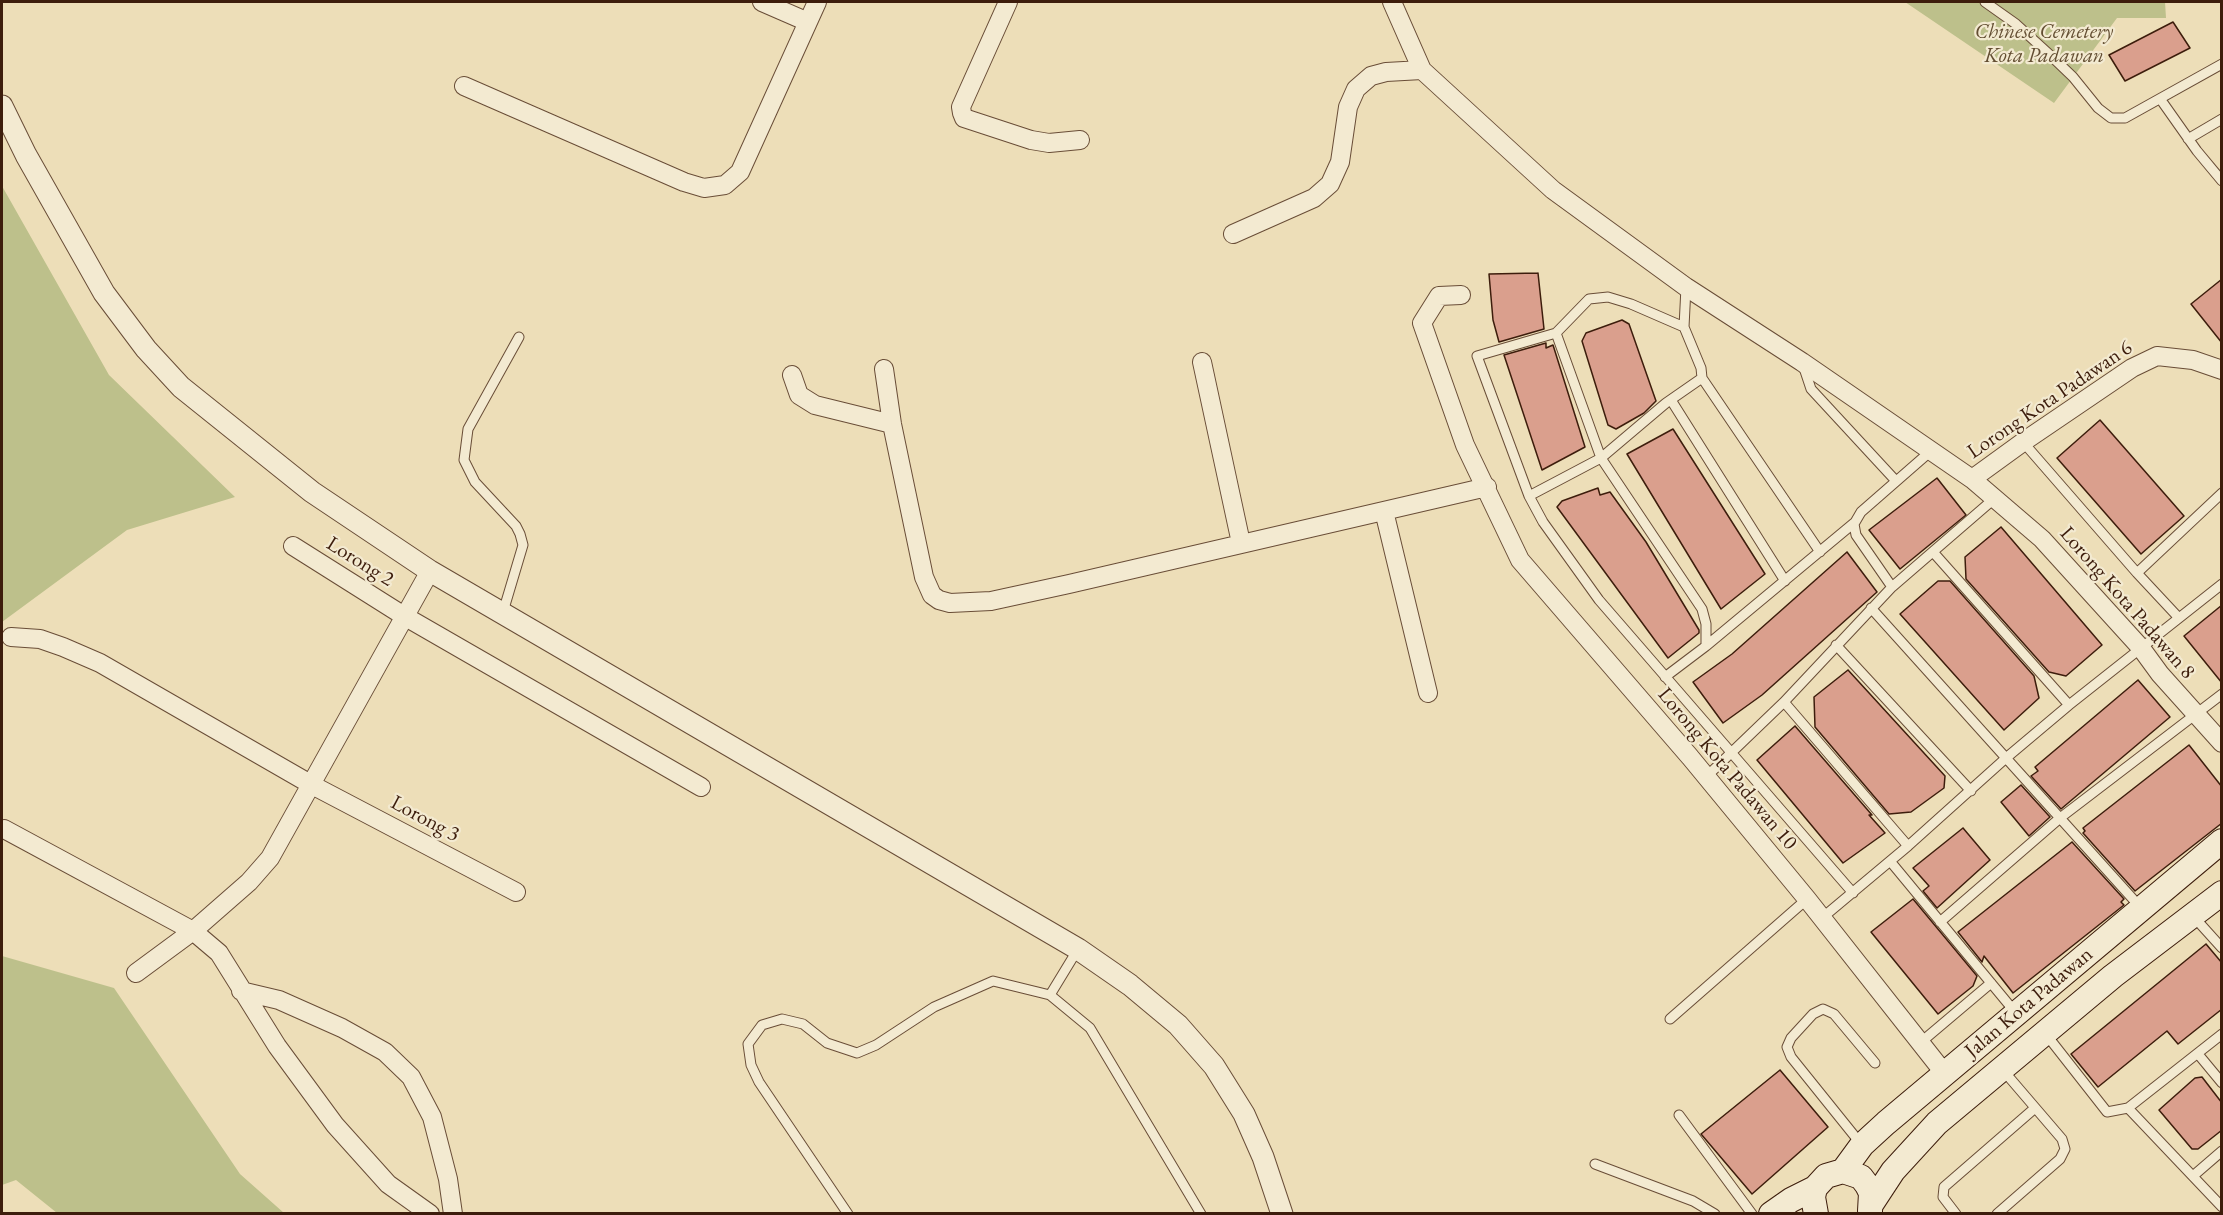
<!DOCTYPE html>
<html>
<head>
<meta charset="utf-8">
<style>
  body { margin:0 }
  #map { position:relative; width:2223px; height:1215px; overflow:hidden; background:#eddeb8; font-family:"EB Garamond",serif }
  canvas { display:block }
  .frame { position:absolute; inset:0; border:3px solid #3d1d0c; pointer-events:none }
</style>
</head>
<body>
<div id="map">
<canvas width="2223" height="1215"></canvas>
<div class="frame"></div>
</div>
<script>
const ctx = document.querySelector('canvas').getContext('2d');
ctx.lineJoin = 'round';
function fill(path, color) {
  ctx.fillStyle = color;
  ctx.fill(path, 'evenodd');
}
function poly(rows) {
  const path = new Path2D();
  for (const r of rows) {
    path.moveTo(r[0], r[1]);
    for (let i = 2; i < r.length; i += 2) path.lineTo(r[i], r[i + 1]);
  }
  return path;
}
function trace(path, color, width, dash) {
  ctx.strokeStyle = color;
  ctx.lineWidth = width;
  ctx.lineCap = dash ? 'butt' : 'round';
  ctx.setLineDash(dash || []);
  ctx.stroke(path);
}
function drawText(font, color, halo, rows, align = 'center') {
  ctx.font = font + ' "EB Garamond",serif';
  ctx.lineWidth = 4.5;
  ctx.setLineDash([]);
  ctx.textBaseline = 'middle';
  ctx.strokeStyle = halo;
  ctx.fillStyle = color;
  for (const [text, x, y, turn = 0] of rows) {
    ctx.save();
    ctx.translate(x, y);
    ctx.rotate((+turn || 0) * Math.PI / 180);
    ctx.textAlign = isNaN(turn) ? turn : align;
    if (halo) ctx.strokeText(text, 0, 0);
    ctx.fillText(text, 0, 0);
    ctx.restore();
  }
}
const green = poly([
  [1905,2,2165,2,2166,18,2117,18,2054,103],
  [2,186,109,375,235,497,127,530,2,622],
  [2,956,114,988,240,1174,284,1213,57,1213,16,1180,2,1185]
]);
const building = poly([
  [2173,22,2190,48,2125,81,2109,55,2173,22],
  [1538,273,1544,329,1499,342,1493,320,1489,274,1538,273],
  [2222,279,2222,343,2191,304,2222,279],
  [1622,320,1629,324,1656,401,1644,413,1616,429,1608,425,1582,341,1586,333,1622,320],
  [1546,343,1546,348,1553,345,1585,447,1542,470,1504,355,1546,343],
  [2100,420,2184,516,2141,554,2057,458,2100,420],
  [1673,429,1765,574,1721,609,1627,454,1673,429],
  [1937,478,1966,515,1900,569,1869,530,1937,478],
  [1598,488,1600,495,1610,492,1646,542,1699,630,1699,633,1668,658,1557,507,1562,501,1598,488],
  [2001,527,2102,645,2066,676,2049,672,1966,579,1965,557,2001,527],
  [1847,552,1877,592,1762,695,1723,723,1693,682,1732,654,1847,552],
  [1938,581,1950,581,2034,676,2039,698,2004,730,1900,614,1938,581],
  [2222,605,2222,683,2184,636,2222,605],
  [1848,670,1945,776,1944,788,1911,812,1889,814,1815,727,1814,697,1848,670],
  [2138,680,2170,717,2061,809,2031,776,2038,771,2035,767,2138,680],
  [1795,726,1872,815,1869,815,1885,833,1843,863,1757,760,1795,726],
  [2189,745,2222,787,2222,823,2135,891,2083,833,2085,831,2083,828,2189,745],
  [2021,785,2050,817,2029,836,2001,802,2021,785],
  [1963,828,1990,860,1937,908,1923,891,1929,886,1913,868,1963,828],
  [2072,842,2124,899,2121,902,2124,905,2013,993,1984,956,1982,962,1958,932,2072,842],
  [1913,899,1977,976,1973,986,1938,1014,1871,932,1913,899],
  [2206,944,2222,963,2222,1009,2178,1044,2167,1031,2098,1087,2071,1054,2206,944],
  [1780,1070,1828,1127,1752,1194,1701,1134,1780,1070],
  [2202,1077,2222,1103,2222,1130,2198,1149,2192,1149,2159,1110,2195,1078,2202,1077]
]);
const service = poly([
  [1985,2,2016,24,2049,54,2073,77,2098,108,2111,118,2125,118,2222,64],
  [2161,100,2197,151,2222,181],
  [2188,139,2222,119],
  [1684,327,1631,304,1608,297,1589,299,1556,333,1477,356,1529,496,1543,522,1599,600,1853,893],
  [1556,333,1601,458,1702,609,1706,624,1706,646,1665,677],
  [1803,365,1811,389,1896,481],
  [1702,378,1820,552],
  [1671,400,1785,581],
  [2023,442,2137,573,2179,618],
  [1529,496,1601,458,1666,403,1702,378,1701,368,1684,327,1686,287],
  [1933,552,2069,705],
  [2137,573,2222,493],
  [1892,587,1856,535,1854,524,1861,512,1932,450],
  [1871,608,2141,908],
  [503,612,523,545,520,534,516,526,475,482,464,460,468,429,519,337],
  [1836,645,1971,791],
  [1706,646,1854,523],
  [1784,702,1908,846],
  [1706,777,1784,702,1892,587,1995,498],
  [1890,861,2015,1012],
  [2194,917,2222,948],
  [1822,918,1908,846,2006,758,2069,705,2222,584],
  [1940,922,2060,818,2222,694],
  [1050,995,1078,949],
  [1670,1019,1807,899],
  [2045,1033,2107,1112,2128,1108,2222,1034],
  [1920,1043,1991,983],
  [2198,1054,2222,1083],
  [2128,1108,2222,1207],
  [1679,1115,1752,1214],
  [1861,1144,1791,1057,1787,1047,1791,1038,1813,1014,1823,1009,1834,1014,1875,1063],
  [1595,1164,1693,1201,1715,1214],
  [2193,1176,2222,1151],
  [848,1214,759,1082,751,1065,748,1044,762,1025,782,1019,803,1024,827,1043,857,1053,876,1045,934,1007,993,981,1050,995,1090,1028,1201,1214],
  [1956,1214,1943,1197,1944,1187,2035,1108],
  [1997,1214,2060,1159,2065,1149,2062,1139,2002,1069]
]);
const minor = poly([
  [762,2,808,22],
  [1008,2,961,107,962,113,964,118,1031,140,1049,143,1080,140],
  [1392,2,1422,70,1553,190,1686,287,1802,362,1972,479,2042,539,2141,648,2160,674,2222,743],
  [464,86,684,182,704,188,725,185,740,172,817,2],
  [1233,234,1314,198,1330,184,1340,162,1348,107,1356,89,1371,76,1386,72,1422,70],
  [1461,295,1439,296,1422,323,1465,445,1520,560,1690,757,1807,899,1945,1074],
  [1202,362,1241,543],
  [884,369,892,424,924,577,932,595,939,600,950,603,991,601,1069,584,1487,487],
  [792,375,799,395,815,405,892,424],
  [1972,479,2023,442,2132,368,2157,356,2193,360,2222,370],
  [1384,511,1428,693],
  [293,546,404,616,701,787],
  [11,637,40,639,63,647,100,663,312,785,516,892],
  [4,829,193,931,219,953,277,1046,335,1125,388,1184,430,1214],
  [136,973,193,931,249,882,270,858,430,571],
  [241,991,279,1000,342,1028,385,1052,411,1077,432,1117,448,1179,453,1214]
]);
const tertiary = poly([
  [2,106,26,155,104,293,146,349,181,387,312,492,430,571,1078,949,1130,985,1178,1025,1214,1066,1244,1114,1263,1157,1282,1214]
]);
const secondary = poly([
  [1843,1171,1862,1145,1886,1123,2222,841],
  [1872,1203,1893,1171,1937,1123,2113,976,2222,893],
  [1771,1214,1791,1200,1815,1188],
  [1816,1214,1813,1197,1815,1188,1826,1176,1843,1171,1861,1177,1867,1185,1871,1193,1870,1211]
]);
const parkNames = [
  ["Chinese Cemetery",2044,32],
  ["Kota Padawan",2044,56]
];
const streetNames = [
  ["Lorong Kota Padawan 6",2050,400,-34],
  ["Lorong 2",360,562,32],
  ["Lorong Kota Padawan 8",2127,603,49],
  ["Lorong Kota Padawan 10",1727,769,50],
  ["Lorong 3",425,819,28],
  ["Jalan Kota Padawan",2029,1003,-40]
];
fill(green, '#bdc08b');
fill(building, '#da9f8d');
trace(building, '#3d1d0c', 1.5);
trace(service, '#694d37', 11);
trace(minor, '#694d37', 20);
trace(tertiary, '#694d37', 23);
trace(secondary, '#3d1d0c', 26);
trace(service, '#f3ead1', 9);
trace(minor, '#f3ead1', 18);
trace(tertiary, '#f3ead1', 21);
trace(secondary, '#f3ead1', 24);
drawText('italic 21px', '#634e32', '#f3ead1', parkNames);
drawText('21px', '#3d1d0c', '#f3ead1', streetNames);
</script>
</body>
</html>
